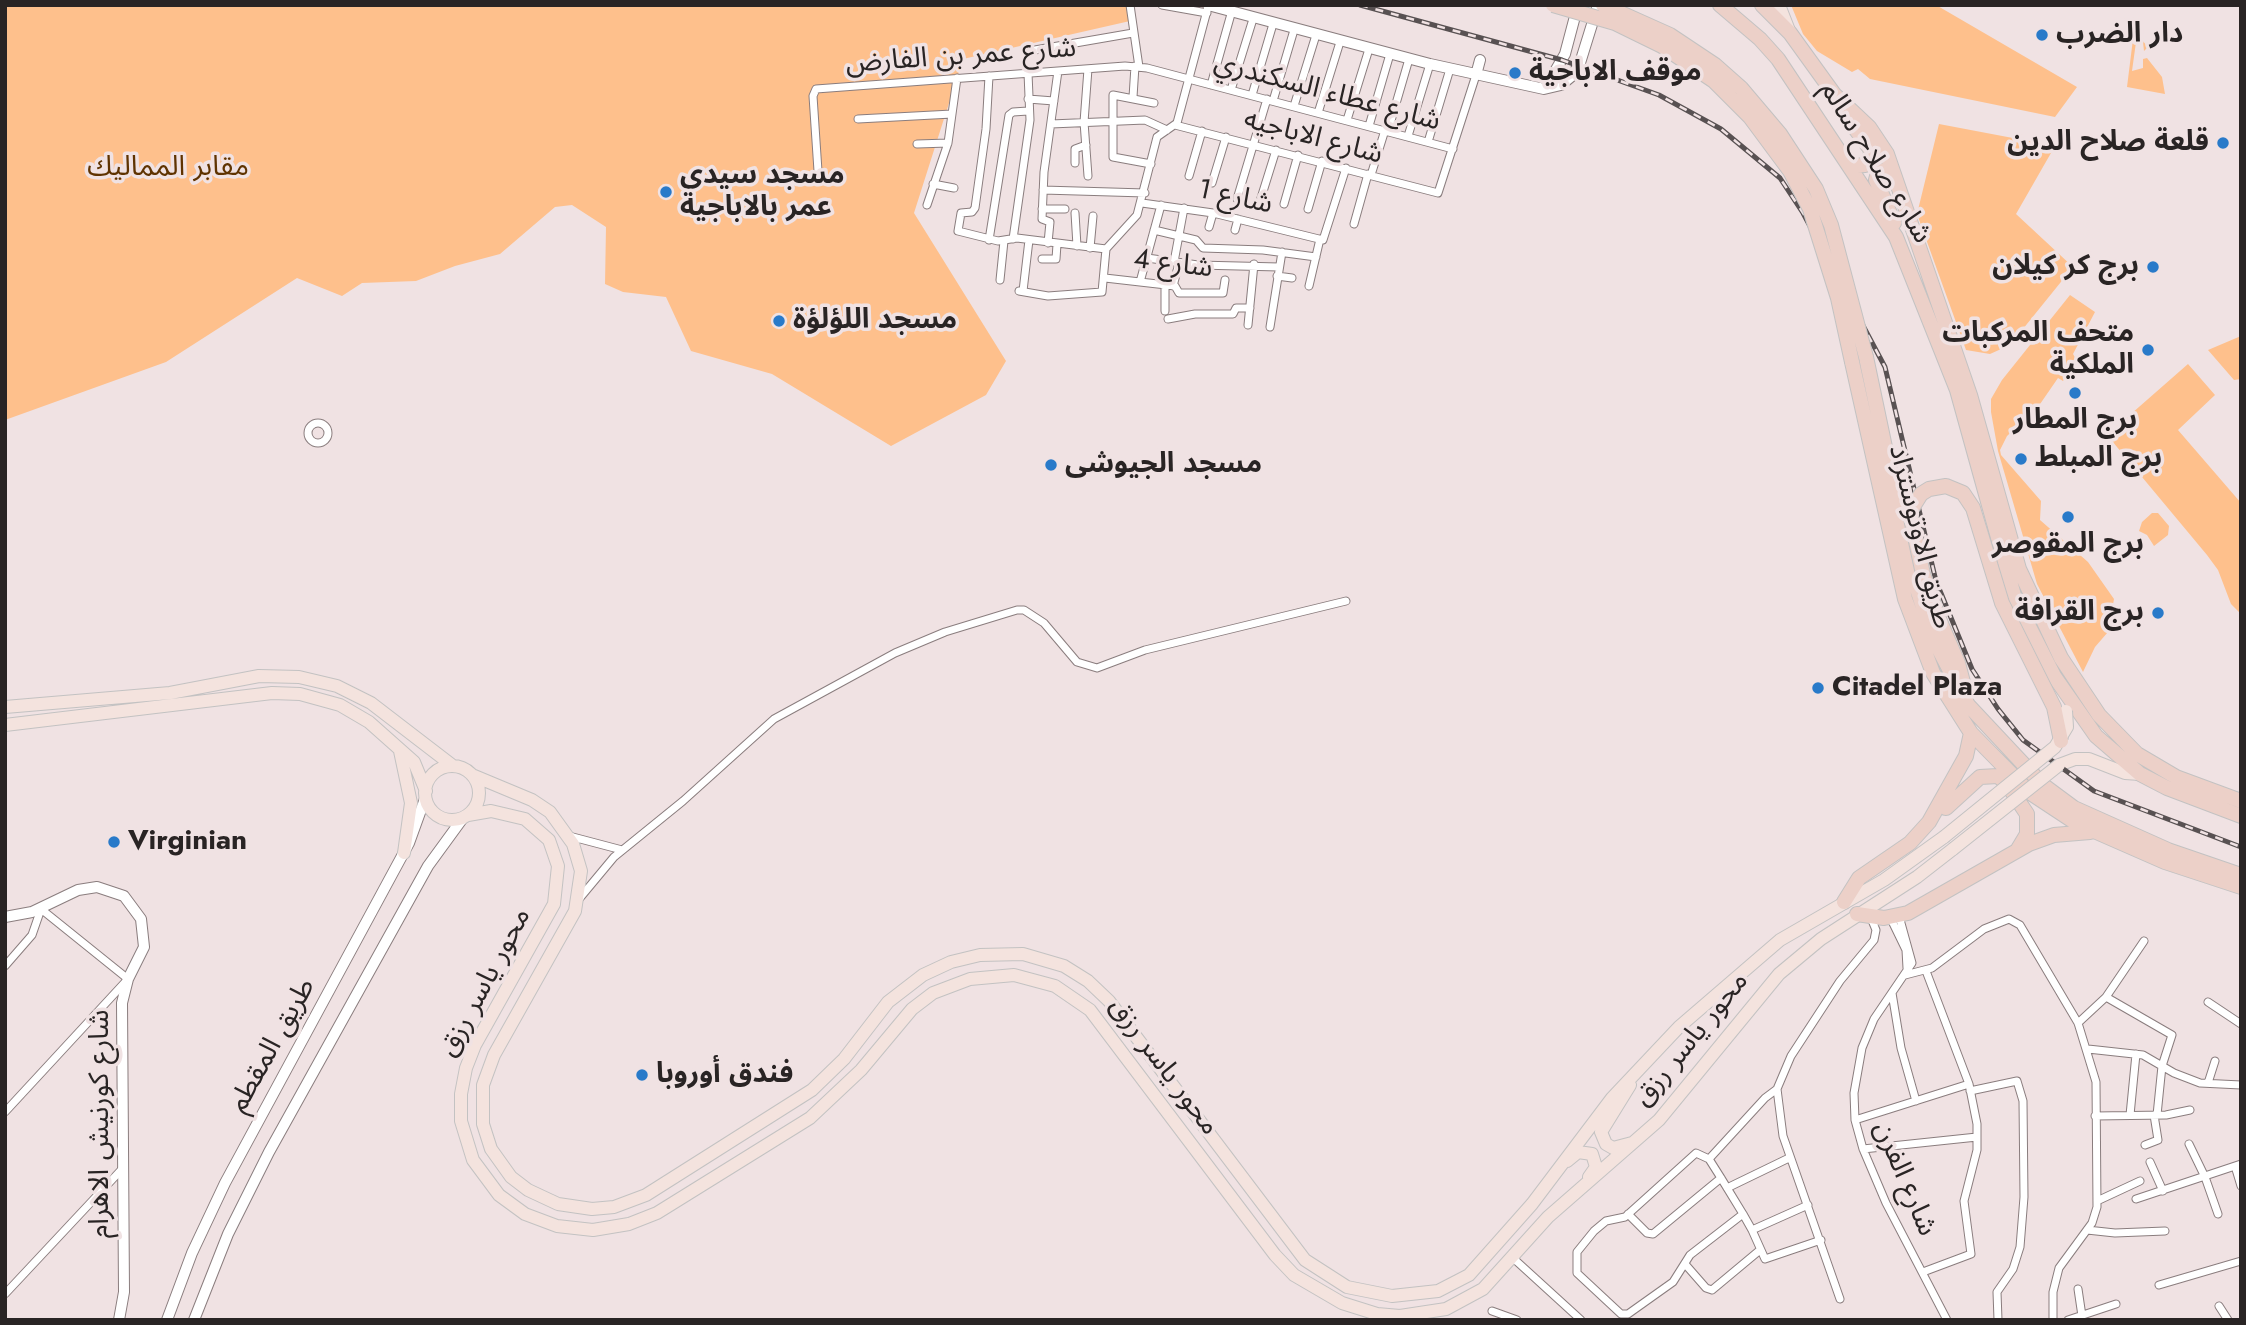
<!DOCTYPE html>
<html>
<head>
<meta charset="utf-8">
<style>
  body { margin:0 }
  #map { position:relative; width:2246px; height:1325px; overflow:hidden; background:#f0e2e3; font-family:Jost,sans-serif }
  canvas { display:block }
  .frame { position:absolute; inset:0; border:7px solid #292424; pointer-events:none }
</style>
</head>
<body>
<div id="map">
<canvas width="2246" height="1325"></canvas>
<div class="frame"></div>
</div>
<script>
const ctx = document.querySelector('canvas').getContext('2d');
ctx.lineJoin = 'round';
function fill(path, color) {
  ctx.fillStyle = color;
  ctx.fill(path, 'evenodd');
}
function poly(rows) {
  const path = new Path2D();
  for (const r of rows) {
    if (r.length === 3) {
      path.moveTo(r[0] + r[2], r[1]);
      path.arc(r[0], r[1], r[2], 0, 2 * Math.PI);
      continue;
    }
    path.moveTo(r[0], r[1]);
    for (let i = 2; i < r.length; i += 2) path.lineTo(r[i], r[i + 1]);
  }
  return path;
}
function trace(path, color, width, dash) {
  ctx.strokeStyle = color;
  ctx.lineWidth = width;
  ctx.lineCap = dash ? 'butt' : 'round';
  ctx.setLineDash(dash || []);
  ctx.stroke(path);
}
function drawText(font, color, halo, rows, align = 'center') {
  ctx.font = font + ' Jost,"Noto Sans Arabic",sans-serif';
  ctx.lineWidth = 7;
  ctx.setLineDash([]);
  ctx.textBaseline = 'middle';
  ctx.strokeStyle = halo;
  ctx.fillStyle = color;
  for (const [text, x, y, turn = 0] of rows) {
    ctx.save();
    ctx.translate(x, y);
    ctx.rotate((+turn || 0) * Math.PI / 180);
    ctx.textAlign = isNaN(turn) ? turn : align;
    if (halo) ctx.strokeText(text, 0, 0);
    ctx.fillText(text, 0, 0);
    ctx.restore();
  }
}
const green = poly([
  [5,5,1133,5,1130,21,963,59,914,213,1006,361,986,395,891,446,772,374,691,351,666,297,623,292,605,284,606,227,572,205,555,207,500,254,455,266,416,281,362,283,342,296,297,278,166,362,5,420],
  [1791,5,1936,5,2077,87,2055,117,1870,79,1858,69,1852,72,1817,51,1803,34],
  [2134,31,2148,47,2144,51,2143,42,2136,42,2132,71,2143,68,2143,59,2147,58,2162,77,2165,94,2127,87],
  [1939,124,2055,146,2016,214,2073,267,2010,345,1990,354,1966,350,1917,214],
  [2070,295,2095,312,2073,354,2077,361,2063,381,2058,378,2038,407,2007,436,2000,450,2001,455,2041,501,2040,520,2088,562,2114,599,2108,632,2095,647,2083,672,2037,584,1998,451,1991,412,1991,399,2002,380],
  [2241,336,2241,379,2234,380,2208,350],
  [2188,364,2215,395,2178,430,2241,503,2241,614,2231,604,2218,570,2207,555,2107,435],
  [2152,513,2158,513,2169,526,2168,535,2154,546,2147,535,2139,531,2142,522]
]);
const street = poly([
  [1130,5,1139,67],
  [1162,5,1207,13],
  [1029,51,1133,33],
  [989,76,986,129,975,208,972,212,961,213,958,231,998,241,1017,238,1106,249],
  [1211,85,1231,14],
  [1231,90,1253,19],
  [1252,95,1273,24],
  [1133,97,1135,66],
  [1028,99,1054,101],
  [1273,101,1294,30],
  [1294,106,1316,35],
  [1318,113,1340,42],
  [858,119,952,114],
  [1347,120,1369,49],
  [1051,124,1145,120,1167,130],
  [1175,125,1438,193,1476,75],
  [1369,126,1390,54],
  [1388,131,1409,59],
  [1408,136,1430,64],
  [1428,142,1450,69],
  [917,144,948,143],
  [1075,163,1075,149,1086,145],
  [1151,164,1113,157,1113,95,1154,103],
  [818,171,813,96,816,89,1125,66,1147,68,1453,149],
  [1371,175,1385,130],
  [1088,176,1084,122,1088,69],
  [1189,176,1202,131],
  [1212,183,1226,137],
  [933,184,954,188],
  [1043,190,1145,193],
  [1261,198,1276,150],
  [1237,199,1267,99],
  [1142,203,1213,213,1323,240,1346,168],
  [1284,204,1298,155],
  [927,205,948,143,957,78],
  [1042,209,1065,209],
  [1308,209,1322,161],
  [1075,213,1077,246],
  [1354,224,1368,174],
  [1209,227,1213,213],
  [1154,230,1196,240,1203,248,1263,250,1316,257],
  [1235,230,1238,219],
  [1013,239,1030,120,1028,73],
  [989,240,1009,115,1013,112,1028,111],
  [1048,243,1050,222,1042,219,1044,172,1058,71],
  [1090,248,1093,216],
  [1147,258,1198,265,1279,267],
  [1042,259,1056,259,1057,244],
  [1174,262,1184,208],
  [1277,276,1292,278],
  [1105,278,1175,286,1179,293,1223,293,1225,280],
  [1000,280,1004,241],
  [1140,282,1161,205],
  [1165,285,1165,311],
  [1173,286,1179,263],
  [1309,286,1320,239],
  [1019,291,1048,296,1102,292,1106,249,1137,215,1157,137,1177,123,1208,7],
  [1023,291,1029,240],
  [1168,319,1195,314,1233,314,1236,308,1250,308],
  [1248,325,1254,264],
  [1270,327,1282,252],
  [318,433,10],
  [569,836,622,850],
  [579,899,614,857,683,801,774,719,895,653,945,632,1017,610,1024,610,1044,623,1077,662,1097,668,1145,650,1346,601],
  [1899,916,1912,963,1874,1019,1862,1048,1854,1093,1855,1120,1863,1149,1886,1203,1947,1320],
  [1890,917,1906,950,1907,968],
  [5,966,32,935,41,909,128,979,5,1112],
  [1905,975,1932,968,1984,929,2009,919,2020,925,2078,1023,2096,1082,2097,1207,2092,1223,2059,1268,2053,1292,2053,1320],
  [1892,993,1901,1048,1916,1101],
  [2106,997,2172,1035,2162,1066,2157,1115],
  [2208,1002,2241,1024],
  [2078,1023,2106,997,2144,941],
  [2088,1049,2143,1055,2174,1073,2200,1083,2241,1085],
  [2208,1083,2215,1061],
  [1970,1091,2017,1081,2023,1101,2024,1197,2020,1247,2013,1269,1997,1292,1998,1320],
  [2130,1115,2136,1054],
  [2095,1116,2166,1115,2190,1110],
  [1855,1120,1969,1084],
  [2189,1144,2205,1177,2218,1214],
  [2145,1145,2158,1140,2154,1115],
  [1863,1149,1977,1137],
  [1709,1159,1765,1098,1777,1089],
  [2150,1162,2163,1191],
  [2235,1166,2241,1186],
  [1727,1188,1789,1158],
  [2136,1199,2241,1164],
  [2097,1201,2140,1181],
  [1628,1214,1647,1233,1653,1234,1721,1178],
  [1743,1214,1690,1255,1673,1282,1628,1314,1621,1314,1577,1273,1577,1252,1594,1231,1606,1221,1625,1217,1696,1153,1709,1159,1721,1178,1743,1214,1752,1230,1765,1259,1821,1240],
  [1752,1230,1808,1205],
  [2087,1230,2115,1233,2165,1231],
  [1513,1258,1581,1320],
  [1685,1264,1706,1288,1712,1290,1760,1250],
  [1923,1272,1971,1254,1964,1201,1977,1150,1977,1124,1969,1084,1926,971],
  [2159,1285,2241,1261],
  [2078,1289,2082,1316],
  [5,1294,123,1168],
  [1840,1299,1783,1136,1777,1089,1791,1056,1840,981,1874,940,1876,930,1871,918],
  [2219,1306,2228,1320],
  [1492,1311,1517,1320],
  [2068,1320,2116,1304]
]);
const secondary = poly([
  [1208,5,1430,64,1544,89,1561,85,1572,76,1580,63,1598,5],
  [1476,75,1480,60],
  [1561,85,1554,73,1565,54,1578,5],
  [5,917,32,912,78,890,97,887,124,896,141,919,144,947,128,979,122,1003,124,1292,119,1320],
  [167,1320,192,1253,225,1183,409,843,426,796],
  [194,1320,228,1234,269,1152,428,866,463,818]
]);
const primary = poly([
  [1779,5,1790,33],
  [5,707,170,693,259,676,299,677,337,686,371,703,453,766],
  [5,725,272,693,300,694,340,705,369,722,414,762,426,791],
  [400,751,411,803,404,853],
  [2059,765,2075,759,2089,759,2125,773,2140,774],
  [452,793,27],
  [472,775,532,800,550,812,573,844,581,871,575,911,494,1055,483,1085,483,1124,491,1149,511,1177,528,1190,558,1204,592,1209,614,1207,646,1195,812,1090,844,1059,888,1002,923,975,951,962,980,955,1023,954,1064,966,1088,981,1109,1001,1305,1260,1347,1287,1392,1296,1438,1291,1469,1275,1532,1204,1612,1098,1679,1027,1780,940,1884,880,1944,837],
  [468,815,491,811,525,819,549,840,558,866,554,904,475,1045,466,1068,461,1094,461,1121,473,1160,499,1195,525,1214,557,1226,593,1230,629,1224,657,1213,810,1118,861,1070,912,1009,933,993,970,979,1014,975,1055,986,1090,1010,1275,1255,1294,1275,1342,1303,1377,1314,1400,1316,1446,1309,1483,1289,1548,1217,1659,1120,1779,974,1821,939,1917,877,1953,849],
  [1630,1085,1601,1132,1606,1144,1613,1148,1632,1143],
  [1567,1161,1578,1152,1592,1154,1596,1167,1589,1177]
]);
const highway = poly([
  [1720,5,1760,39,1778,59,1896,237,1957,390,2015,599,2054,676,2096,736,2140,774,2167,788,2241,816],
  [1762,5,1790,33,1834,94,1869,127,1887,154,1970,395,2019,569,2061,658,2099,715,2137,754,2176,777,2241,801],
  [1840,108,1871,150,1870,161,1865,165,1850,166],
  [1891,167,1878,173,1876,180,1894,223],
  [1866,357,1911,571,1934,640,1968,705,2043,785,2074,808,2168,850,2241,875],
  [1852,362,1905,599,1933,673,1971,733,2029,792,2076,823,2165,862,2241,887],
  [1939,619,1958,663,1965,690],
  [1946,808,1980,777,1998,776,2007,784,2027,814,2027,834,2018,849],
  [1844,902,1859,878,1910,843,1929,822,1966,756,1971,733],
  [1857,914,1884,918,1908,913,2029,844,2054,835,2090,832]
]);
const rail = poly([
  [1360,5,1562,60,1659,95,1721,129,1780,178,1803,213,1885,367,1936,581,1972,669,1998,709,2023,740,2094,791,2241,847]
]);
const primaryBridge = poly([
  [1944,837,2055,747,2067,727,2066,711],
  [1953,849,2059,765]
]);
const highwayBridge = poly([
  [1553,5,1615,23,1662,46,1714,81,1750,117,1790,171,1810,209,1838,298,1852,362],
  [1603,5,1670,35,1715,65,1741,88,1780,134,1816,189,1831,225,1866,357],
  [1939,619,1923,574,1911,518,1911,510,1921,494,1929,489,1946,486,1963,493,1973,508,2002,603,2054,707,2061,741]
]);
const markers = [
  [2042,35,7,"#297ac9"],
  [1515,73,7,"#297ac9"],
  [2223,143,7,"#297ac9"],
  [666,192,7,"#297ac9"],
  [2153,267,7,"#297ac9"],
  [779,321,7,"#297ac9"],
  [2148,350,7,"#297ac9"],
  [2075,393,7,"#297ac9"],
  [2021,459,7,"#297ac9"],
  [1051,465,7,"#297ac9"],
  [2068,517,7,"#297ac9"],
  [2158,613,7,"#297ac9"],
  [1818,688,7,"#297ac9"],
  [114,842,7,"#297ac9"],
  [642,1075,7,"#297ac9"]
];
const poiNames = [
  ["دار الضرب",2056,35],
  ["موقف الاباجية",1529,73],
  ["قلعة صلاح الدين",2209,143,"right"],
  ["مسجد سيدى",680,176],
  ["عمر بالاباجية",680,208],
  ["برج كر كيلان",2139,267,"right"],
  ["مسجد اللؤلؤة",793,321],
  ["متحف المركبات",2134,334,"right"],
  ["الملكية",2134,366,"right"],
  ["برج المطار",2075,421,"center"],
  ["برج المبلط",2035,459],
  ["مسجد الجيوشى",1065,465],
  ["برج المقوصر",2068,545,"center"],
  ["برج القرافة",2144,613,"right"],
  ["Citadel Plaza",1832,688],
  ["Virginian",128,842],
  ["فندق أوروبا",656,1075]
];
const streetNames = [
  ["شارع عمر بن الفارض",961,57,-4],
  ["شارع عطاء السكندري",1327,93,15],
  ["شارع الاباجيه",1313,138,15],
  ["شارع صلاح سالم",1875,163,58],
  ["شارع 1",1235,198,12],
  ["شارع 4",1173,265,7],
  ["طريق الاوتوستراد",1919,537,76],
  ["محور ياسر رزق",486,983,-62],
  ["محور ياسر رزق",1692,1040,-51],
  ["طريق المقطم",273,1046,-61],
  ["محور ياسر رزق",1163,1067,53],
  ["شارع كورنيش الاهرام",101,1124,-90],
  ["شارع الفرن",1904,1179,67]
];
const parkNames = [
  ["مقابر المماليك",168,168]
];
fill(green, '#fec08c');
trace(street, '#8a7d7e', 9);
trace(secondary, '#8a7d7e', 12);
trace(primary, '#c3c2c2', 14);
trace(highway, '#c3c2c2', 16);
trace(street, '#fff', 7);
trace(secondary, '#fff', 10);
trace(primary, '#f4e3de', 12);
trace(highway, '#ecd0c8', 14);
trace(rail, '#585152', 5);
trace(rail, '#f0e2e3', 2.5, [8]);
trace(primaryBridge, '#c3c2c2', 14, []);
trace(highwayBridge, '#c3c2c2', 16, []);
trace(primaryBridge, '#f4e3de', 12);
trace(highwayBridge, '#ecd0c8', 14);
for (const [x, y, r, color] of markers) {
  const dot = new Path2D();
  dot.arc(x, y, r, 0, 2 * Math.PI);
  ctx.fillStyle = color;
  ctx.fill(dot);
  trace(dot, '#f0e2e3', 2.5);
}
drawText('bold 28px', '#292424', '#f0e2e3', poiNames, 'left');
drawText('28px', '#292424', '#f0e2e3', streetNames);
drawText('28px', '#5f3301', '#f0e2e3', parkNames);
</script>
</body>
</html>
